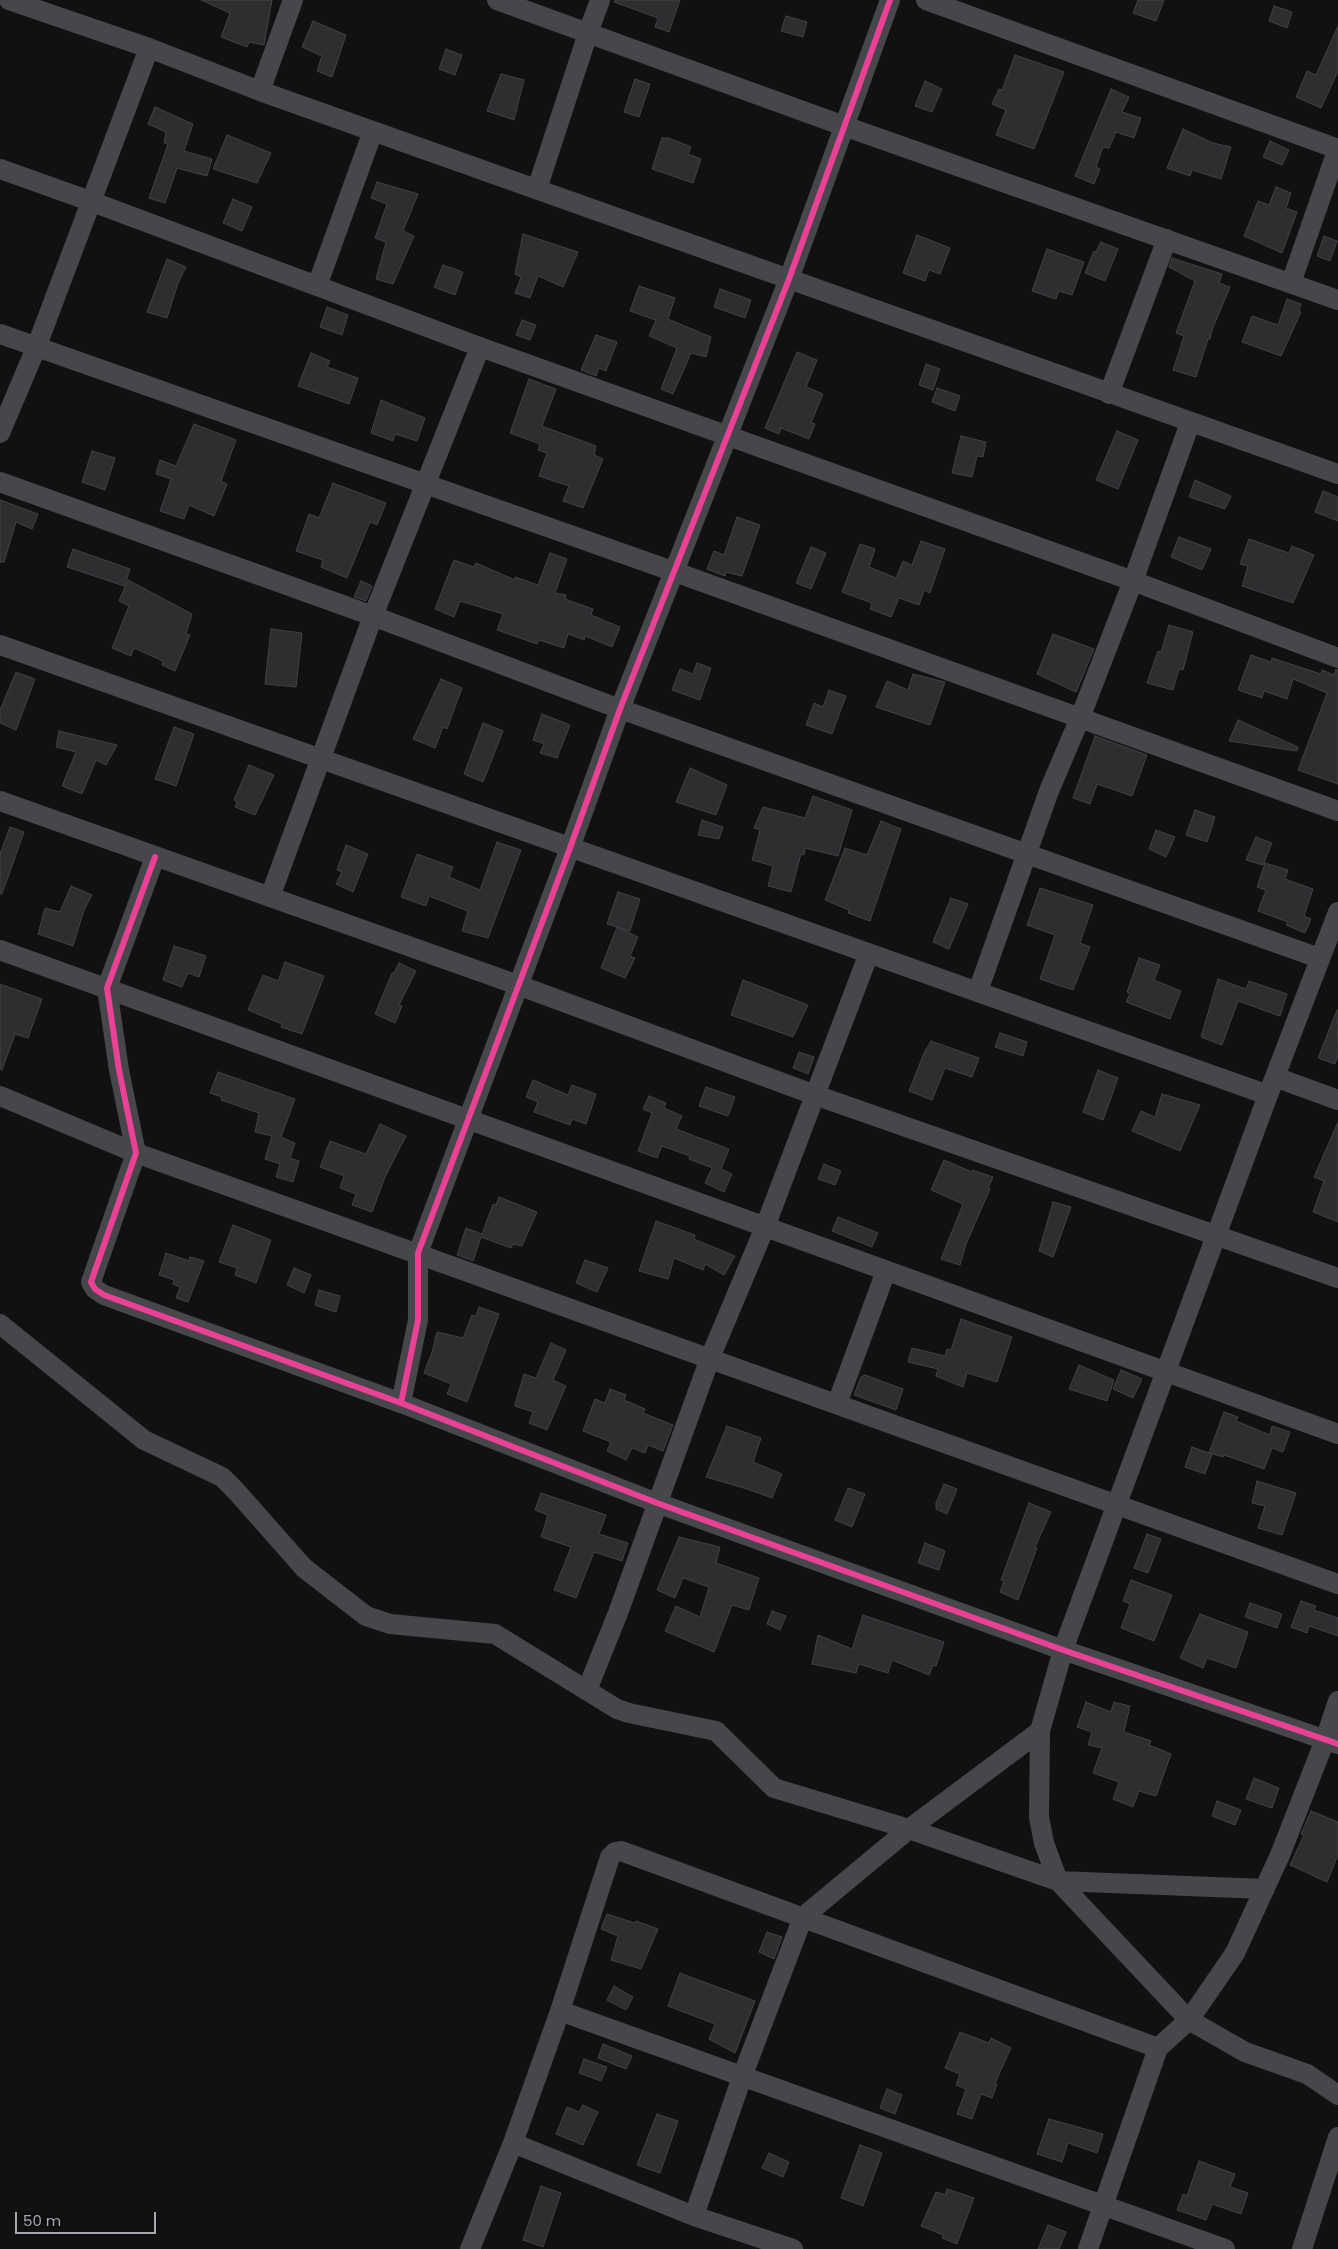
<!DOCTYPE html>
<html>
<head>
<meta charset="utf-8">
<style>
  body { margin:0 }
  #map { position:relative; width:1338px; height:2249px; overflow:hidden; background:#111112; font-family:Poppins,sans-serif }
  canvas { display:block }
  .scale { position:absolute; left:15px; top:2212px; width:141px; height:22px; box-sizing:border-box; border:2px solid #a4a9b1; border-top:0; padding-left:6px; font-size:15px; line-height:18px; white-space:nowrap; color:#a4a9b1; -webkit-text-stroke:4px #0c0c0d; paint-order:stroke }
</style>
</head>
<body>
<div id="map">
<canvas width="1338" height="2249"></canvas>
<div class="scale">50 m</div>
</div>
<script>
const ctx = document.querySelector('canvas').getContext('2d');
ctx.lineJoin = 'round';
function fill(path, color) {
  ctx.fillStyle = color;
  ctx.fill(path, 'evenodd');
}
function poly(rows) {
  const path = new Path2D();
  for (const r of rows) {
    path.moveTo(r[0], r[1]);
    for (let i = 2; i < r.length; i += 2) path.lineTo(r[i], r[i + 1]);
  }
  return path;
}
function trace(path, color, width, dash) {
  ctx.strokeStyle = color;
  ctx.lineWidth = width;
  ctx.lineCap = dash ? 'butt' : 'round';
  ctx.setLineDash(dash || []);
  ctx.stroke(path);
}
const building = poly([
  [201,0,272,0,264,45,249,42,247,47,221,37,230,13,201,0],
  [615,0,680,0,669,32,655,27,658,18,614,2,615,0],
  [1138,0,1164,0,1156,21,1133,13,1138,0],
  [1274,6,1292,12,1287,28,1269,21,1274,6],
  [786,16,807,22,803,37,781,31,786,16],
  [313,21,346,35,332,77,317,71,322,56,302,47,313,21],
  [1338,26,1338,71,1321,108,1296,97,1307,71,1316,75,1338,26],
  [446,49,462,55,455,75,439,69,446,49],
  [1015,55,1064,72,1034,149,996,135,1006,110,992,104,999,89,1002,90,1015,55],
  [501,74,524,80,514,120,487,111,501,74],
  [635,79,650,84,639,117,624,112,635,79],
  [925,81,942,89,932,112,915,106,925,81],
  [1111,89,1129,97,1122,112,1141,118,1134,138,1116,132,1109,148,1103,147,1096,167,1100,169,1094,184,1075,176,1111,89],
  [155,107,193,124,184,151,212,159,207,176,177,168,165,203,149,198,168,144,164,143,166,132,148,124,155,107],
  [1183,129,1213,143,1231,147,1221,179,1192,170,1190,176,1167,168,1183,129],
  [227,135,271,153,257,183,213,169,227,135],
  [662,138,669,138,691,147,688,154,701,159,693,183,652,169,662,138],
  [1270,141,1289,150,1282,165,1263,157,1270,141],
  [377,182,418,194,403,231,414,236,393,284,376,279,386,242,375,238,387,204,371,198,377,182],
  [1276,187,1291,193,1286,208,1297,212,1282,253,1244,236,1258,201,1269,205,1276,187],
  [233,199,252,207,242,231,223,223,233,199],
  [523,234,578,252,563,287,538,276,530,298,515,293,521,277,515,274,523,234],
  [917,235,950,248,940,274,929,270,925,281,903,273,917,235],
  [1324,236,1337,241,1330,261,1317,256,1324,236],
  [1101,242,1118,249,1105,281,1085,273,1094,251,1096,252,1101,242],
  [1047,249,1084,262,1072,295,1059,291,1056,299,1032,291,1047,249],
  [1172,258,1222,274,1219,283,1230,287,1212,330,1210,339,1208,339,1196,377,1173,370,1184,336,1176,333,1195,281,1169,267,1172,258],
  [167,259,186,267,178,283,167,318,147,312,167,259],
  [443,265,463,272,455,295,434,287,443,265],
  [639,286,675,298,668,319,711,337,706,357,691,353,673,394,661,389,677,348,649,336,656,320,630,311,639,286],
  [720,289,751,300,745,318,714,307,720,289],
  [1287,299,1301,304,1299,311,1301,312,1281,356,1242,342,1252,316,1278,325,1287,299],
  [327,307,348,315,342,335,320,327,327,307],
  [522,320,536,325,530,340,516,335,522,320],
  [596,335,617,342,606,371,599,368,596,376,581,370,596,335],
  [797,352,817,360,806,387,823,394,811,423,815,424,809,439,781,428,779,434,765,428,797,352],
  [311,353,330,361,327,367,358,378,349,404,298,386,311,353],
  [926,364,940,369,933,390,919,385,926,364],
  [529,379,556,389,542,426,596,446,594,455,603,459,583,508,563,501,569,486,539,476,547,453,538,450,540,444,510,433,529,379],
  [937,388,960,396,955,411,932,402,937,388],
  [381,400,425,418,417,441,395,434,393,441,371,433,381,400],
  [194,424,236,440,221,481,227,484,214,516,189,505,184,519,160,511,171,479,156,474,160,460,176,466,194,424],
  [1117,431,1138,440,1118,489,1096,480,1117,431],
  [961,436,986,442,983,457,977,456,972,477,952,473,961,436],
  [92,451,115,458,105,490,82,482,92,451],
  [1195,480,1231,496,1225,509,1189,497,1195,480],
  [333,483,386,503,377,525,370,522,347,578,321,567,323,560,296,551,309,514,319,518,333,483],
  [1323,491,1338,497,1338,521,1315,512,1323,491],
  [0,500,38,514,32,529,16,522,4,562,0,562,0,500],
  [737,517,760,525,742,576,726,572,725,576,707,569,714,551,724,555,737,517],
  [1179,537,1211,549,1202,570,1171,557,1179,537],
  [1249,539,1289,553,1292,546,1314,555,1293,603,1242,586,1248,566,1240,564,1249,539],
  [921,541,945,549,930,593,924,590,919,605,899,598,891,617,870,609,872,603,842,592,860,544,875,549,869,567,896,578,903,561,912,565,921,541],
  [811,547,826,553,811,589,796,583,811,547],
  [73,549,130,569,124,586,67,567,73,549],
  [550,553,567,559,555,593,566,595,565,599,593,609,591,615,620,627,612,647,585,636,584,640,568,634,564,648,539,640,537,644,497,630,503,614,460,601,454,617,435,609,454,560,474,567,476,563,515,580,515,577,538,585,550,553],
  [128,580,192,614,186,634,190,635,175,671,162,665,163,661,134,648,131,656,112,648,129,606,119,601,128,580],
  [361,581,372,586,366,601,354,597,361,581],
  [1169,625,1193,632,1183,670,1179,669,1173,690,1147,683,1158,651,1161,652,1169,625],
  [271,629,302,633,296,687,265,684,271,629],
  [1053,634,1094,649,1076,692,1037,674,1053,634],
  [1251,655,1271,662,1272,658,1321,674,1322,670,1334,675,1336,669,1338,670,1338,784,1298,770,1327,693,1293,679,1287,699,1264,691,1262,698,1238,690,1251,655],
  [697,663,711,668,700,700,672,690,680,669,693,674,697,663],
  [16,672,35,679,16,730,0,723,0,710,16,672],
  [913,674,945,682,930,725,876,707,887,681,908,690,913,674],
  [441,679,462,688,447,729,443,727,435,748,413,739,441,679],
  [829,690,846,696,832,734,806,725,814,703,823,707,829,690],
  [542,714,570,725,557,758,540,753,544,744,533,740,542,714],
  [1238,720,1298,747,1297,751,1229,741,1238,720],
  [483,723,503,731,483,782,464,774,483,723],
  [174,727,194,734,176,786,155,779,174,727],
  [59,731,117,745,106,765,96,760,82,794,62,786,76,752,56,747,59,731],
  [1095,736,1147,755,1132,796,1097,784,1090,804,1073,798,1095,736],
  [249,765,274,775,255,815,235,807,237,802,234,800,249,765],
  [690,768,727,785,716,815,676,802,690,768],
  [813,796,852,810,838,856,805,848,804,855,801,854,791,892,768,886,773,866,752,860,760,830,754,828,763,807,805,818,813,796],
  [1195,810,1215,817,1207,842,1186,835,1195,810],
  [702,820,723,827,719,839,698,835,702,820],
  [881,821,901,829,870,921,848,913,849,910,825,900,845,848,867,855,881,821],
  [10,827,24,832,2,894,0,894,0,854,10,827],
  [1156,830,1175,837,1166,857,1149,849,1156,830],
  [1256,837,1272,843,1263,865,1246,860,1256,837],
  [497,842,521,850,488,938,462,931,468,911,429,896,426,906,401,897,417,854,453,867,449,877,480,890,497,842],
  [346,845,368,854,353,892,336,884,342,872,337,870,346,845],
  [1265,863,1288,870,1285,879,1313,889,1304,916,1311,919,1305,933,1286,925,1288,922,1258,911,1266,890,1257,887,1265,863],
  [71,886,92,895,84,910,73,946,38,934,45,908,60,912,71,886],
  [1040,888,1093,905,1080,943,1090,947,1073,990,1040,979,1055,935,1027,925,1040,888],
  [618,892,640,899,630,931,607,924,618,892],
  [951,898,968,904,949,949,933,942,951,898],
  [617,927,638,937,630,956,635,958,625,978,601,968,617,927],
  [174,946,206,956,199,977,188,973,182,987,163,980,174,946],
  [1139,958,1160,965,1154,980,1181,991,1170,1019,1126,1002,1130,994,1127,992,1139,958],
  [285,962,324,976,302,1034,281,1027,282,1024,248,1010,263,975,278,981,285,962],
  [399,963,416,971,399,1005,402,1006,395,1023,375,1014,392,973,394,973,399,963],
  [1218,979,1246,989,1249,981,1287,994,1280,1016,1238,1001,1222,1045,1201,1037,1218,979],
  [743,980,808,1005,793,1037,731,1015,743,980],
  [0,984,42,999,28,1038,15,1034,2,1070,0,1069,0,984],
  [1337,1010,1338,1055,1335,1064,1318,1058,1337,1010],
  [1000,1033,1027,1042,1023,1056,995,1047,1000,1033],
  [931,1041,979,1058,972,1077,945,1068,932,1100,909,1091,924,1053,931,1041],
  [799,1052,814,1057,808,1074,793,1068,799,1052],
  [1098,1070,1118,1078,1103,1120,1083,1112,1098,1070],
  [218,1072,295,1099,281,1137,295,1143,290,1158,299,1161,293,1182,276,1177,280,1164,265,1159,272,1136,255,1132,259,1113,221,1100,222,1097,210,1093,218,1072],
  [533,1080,568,1095,572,1085,596,1094,586,1124,572,1119,570,1125,534,1112,538,1102,526,1097,533,1080],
  [706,1087,735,1097,728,1116,699,1106,706,1087],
  [1162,1094,1200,1105,1180,1151,1132,1131,1141,1111,1155,1117,1162,1094],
  [649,1096,666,1103,664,1108,682,1116,676,1129,729,1149,721,1169,732,1174,724,1192,705,1183,712,1168,689,1159,690,1156,662,1146,657,1158,638,1151,652,1113,643,1109,649,1096],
  [1338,1122,1338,1222,1313,1212,1324,1181,1314,1177,1338,1122],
  [380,1124,406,1136,385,1177,372,1212,352,1205,356,1194,340,1188,344,1176,320,1167,330,1141,366,1154,380,1124],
  [944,1160,972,1172,973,1170,993,1177,988,1188,990,1189,966,1244,960,1265,941,1259,963,1204,931,1190,944,1160],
  [824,1164,841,1171,835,1185,818,1179,824,1164],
  [499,1197,537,1212,522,1246,513,1244,511,1248,481,1237,473,1261,457,1255,466,1228,482,1234,493,1204,496,1205,499,1197],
  [1053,1202,1071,1207,1053,1257,1039,1251,1053,1202],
  [838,1217,878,1233,872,1247,832,1231,838,1217],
  [656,1221,695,1235,694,1239,735,1256,724,1275,705,1264,703,1270,674,1258,668,1279,639,1271,656,1221],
  [233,1225,271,1240,256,1283,235,1275,237,1268,219,1262,233,1225],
  [166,1253,189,1261,190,1257,204,1261,188,1302,176,1298,180,1287,173,1284,174,1280,159,1275,166,1253],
  [585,1260,608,1268,597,1292,576,1283,585,1260],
  [294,1268,311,1275,304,1293,287,1285,294,1268],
  [319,1290,340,1296,336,1312,315,1305,319,1290],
  [479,1307,499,1314,467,1402,447,1394,451,1384,424,1373,432,1352,437,1332,463,1338,472,1315,476,1316,479,1307],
  [961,1319,1012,1337,997,1382,967,1373,963,1387,936,1376,938,1369,908,1362,912,1348,945,1356,947,1349,951,1350,961,1319],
  [551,1343,566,1350,553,1380,566,1386,547,1430,529,1423,533,1412,515,1406,515,1404,524,1374,536,1378,551,1343],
  [1079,1365,1114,1380,1107,1401,1069,1389,1079,1365],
  [1121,1370,1142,1379,1133,1398,1113,1389,1121,1370],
  [865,1375,903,1389,896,1410,854,1395,861,1377,865,1375],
  [610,1389,626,1395,624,1400,645,1409,643,1413,673,1425,663,1451,648,1445,645,1453,632,1448,626,1460,607,1451,611,1442,583,1431,595,1399,605,1403,610,1389],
  [1224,1412,1238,1417,1236,1421,1270,1435,1272,1426,1290,1432,1283,1452,1272,1448,1264,1469,1224,1455,1223,1457,1209,1453,1224,1412],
  [727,1426,761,1438,753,1462,782,1474,772,1498,747,1489,706,1477,727,1426],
  [1192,1447,1212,1454,1205,1474,1185,1467,1192,1447],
  [1257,1481,1296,1493,1282,1535,1258,1528,1265,1506,1252,1503,1257,1481],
  [944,1484,957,1489,947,1514,936,1509,936,1503,944,1484],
  [848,1488,865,1494,852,1527,835,1520,848,1488],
  [541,1493,606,1515,599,1534,628,1543,622,1561,594,1552,576,1598,554,1590,571,1547,541,1537,548,1515,535,1510,541,1493],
  [1029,1503,1051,1512,1035,1547,1037,1548,1018,1600,1000,1592,1004,1581,1001,1580,1029,1503],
  [1147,1534,1161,1539,1148,1573,1134,1568,1147,1534],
  [679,1537,720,1547,716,1563,759,1578,749,1610,732,1605,714,1652,665,1631,676,1606,700,1617,709,1587,683,1578,675,1598,657,1590,679,1537],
  [925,1543,945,1551,939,1570,918,1563,925,1543],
  [1131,1580,1172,1595,1154,1641,1121,1628,1130,1604,1123,1601,1131,1580],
  [1301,1601,1316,1606,1314,1610,1338,1618,1338,1636,1309,1626,1307,1633,1291,1627,1301,1601],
  [1250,1603,1282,1614,1277,1628,1245,1617,1250,1603],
  [772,1611,786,1616,780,1630,767,1624,772,1611],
  [1200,1614,1248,1632,1236,1668,1207,1658,1203,1668,1180,1658,1200,1614],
  [863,1615,944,1642,936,1666,933,1665,929,1675,892,1660,888,1673,859,1664,856,1673,812,1664,818,1635,852,1649,863,1615],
  [1086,1702,1111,1712,1114,1702,1130,1706,1124,1732,1151,1741,1149,1745,1171,1754,1156,1796,1139,1791,1133,1807,1113,1799,1119,1782,1093,1773,1102,1748,1088,1745,1092,1732,1077,1727,1086,1702],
  [1254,1778,1279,1788,1272,1808,1246,1799,1254,1778],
  [1217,1801,1241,1810,1235,1825,1212,1816,1217,1801],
  [1311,1811,1338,1822,1338,1855,1327,1882,1290,1865,1304,1835,1301,1834,1311,1811],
  [607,1914,635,1923,636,1921,658,1929,641,1969,611,1960,618,1936,601,1929,607,1914],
  [767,1932,782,1937,774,1959,759,1952,767,1932],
  [680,1973,755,2001,735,2053,709,2039,715,2024,668,2006,680,1973],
  [614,1986,633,1997,626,2010,607,2000,614,1986],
  [960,2032,989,2043,991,2038,1011,2048,995,2083,997,2084,992,2098,981,2094,972,2119,957,2114,966,2089,956,2085,960,2074,945,2068,960,2032],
  [603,2044,632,2056,626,2069,598,2058,603,2044],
  [584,2059,607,2067,601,2081,579,2073,584,2059],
  [887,2089,902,2095,895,2114,880,2108,887,2089],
  [583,2105,598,2112,583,2145,556,2134,567,2107,579,2112,583,2105],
  [657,2114,678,2121,660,2173,637,2165,657,2114],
  [1049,2119,1103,2134,1097,2153,1068,2143,1062,2162,1037,2154,1049,2119],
  [860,2145,882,2153,863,2206,841,2198,860,2145],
  [769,2153,789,2162,783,2177,762,2168,769,2153],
  [1199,2161,1235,2174,1230,2187,1248,2193,1241,2214,1212,2204,1206,2220,1177,2210,1183,2194,1187,2196,1199,2161],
  [541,2186,561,2193,543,2247,523,2240,541,2186],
  [947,2189,974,2198,957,2244,942,2238,943,2235,921,2226,936,2192,945,2195,947,2189],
  [1048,2225,1066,2232,1059,2249,1038,2249,1048,2225]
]);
const street = poly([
  [9,0,149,48,260,91,1338,474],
  [497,0,844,126,1338,300],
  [926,0,1338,149],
  [260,91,293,0],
  [0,169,90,201,480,347,1133,581,1338,658],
  [537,189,588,33,600,0],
  [1291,283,1338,148],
  [317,286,373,131],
  [0,334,675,572,1338,811],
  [1109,394,1167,239],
  [0,433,36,348,149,48],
  [0,482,373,616,620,709,1319,958],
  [0,645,1268,1095],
  [0,801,518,985,815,1095,1338,1278],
  [155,857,107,988,119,1070,136,1153,91,1282,95,1289,104,1295,401,1403,657,1503,1063,1650,1338,1744],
  [270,897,373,616,480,347],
  [1338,912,1268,1095,1063,1650,1040,1731,1039,1817,1044,1843,1058,1881,1189,2020,1245,2052,1307,2074,1338,2095],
  [0,950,1338,1434],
  [978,991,1049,791,1080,718,1133,581,1190,423],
  [1275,1077,1338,1100],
  [0,1096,136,1153,1338,1584],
  [0,1324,144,1440,222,1477,236,1491,304,1568,366,1616,390,1624,495,1634,617,1709,629,1713,716,1731,774,1788,909,1829,1058,1881,1265,1889],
  [401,1403,418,1320,418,1253,570,848,620,709,789,279,890,0],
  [837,1404,886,1271],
  [587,1690,618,1613,710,1358,765,1227,869,953],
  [560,2011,1225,2249],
  [694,2216,742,2077,803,1917,909,1829,1040,1731],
  [470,2249,513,2143],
  [793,2249,694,2216,513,2143,560,2011,610,1857,615,1852,621,1851,1158,2048],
  [1088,2249,1158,2048,1189,2020,1235,1953,1280,1855,1325,1740,1338,1701],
  [1302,2249,1338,2137]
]);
const cycleway = poly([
  [155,857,107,988,119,1070,136,1153,91,1282,95,1289,104,1295,401,1403,657,1503,1063,1650,1338,1744],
  [401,1403,418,1320,418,1253,570,848,620,709,789,279,890,0]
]);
fill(building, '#2d2e2f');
trace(building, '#414245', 1);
trace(street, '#46474a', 20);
trace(cycleway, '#ea4096', 6);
</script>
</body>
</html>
